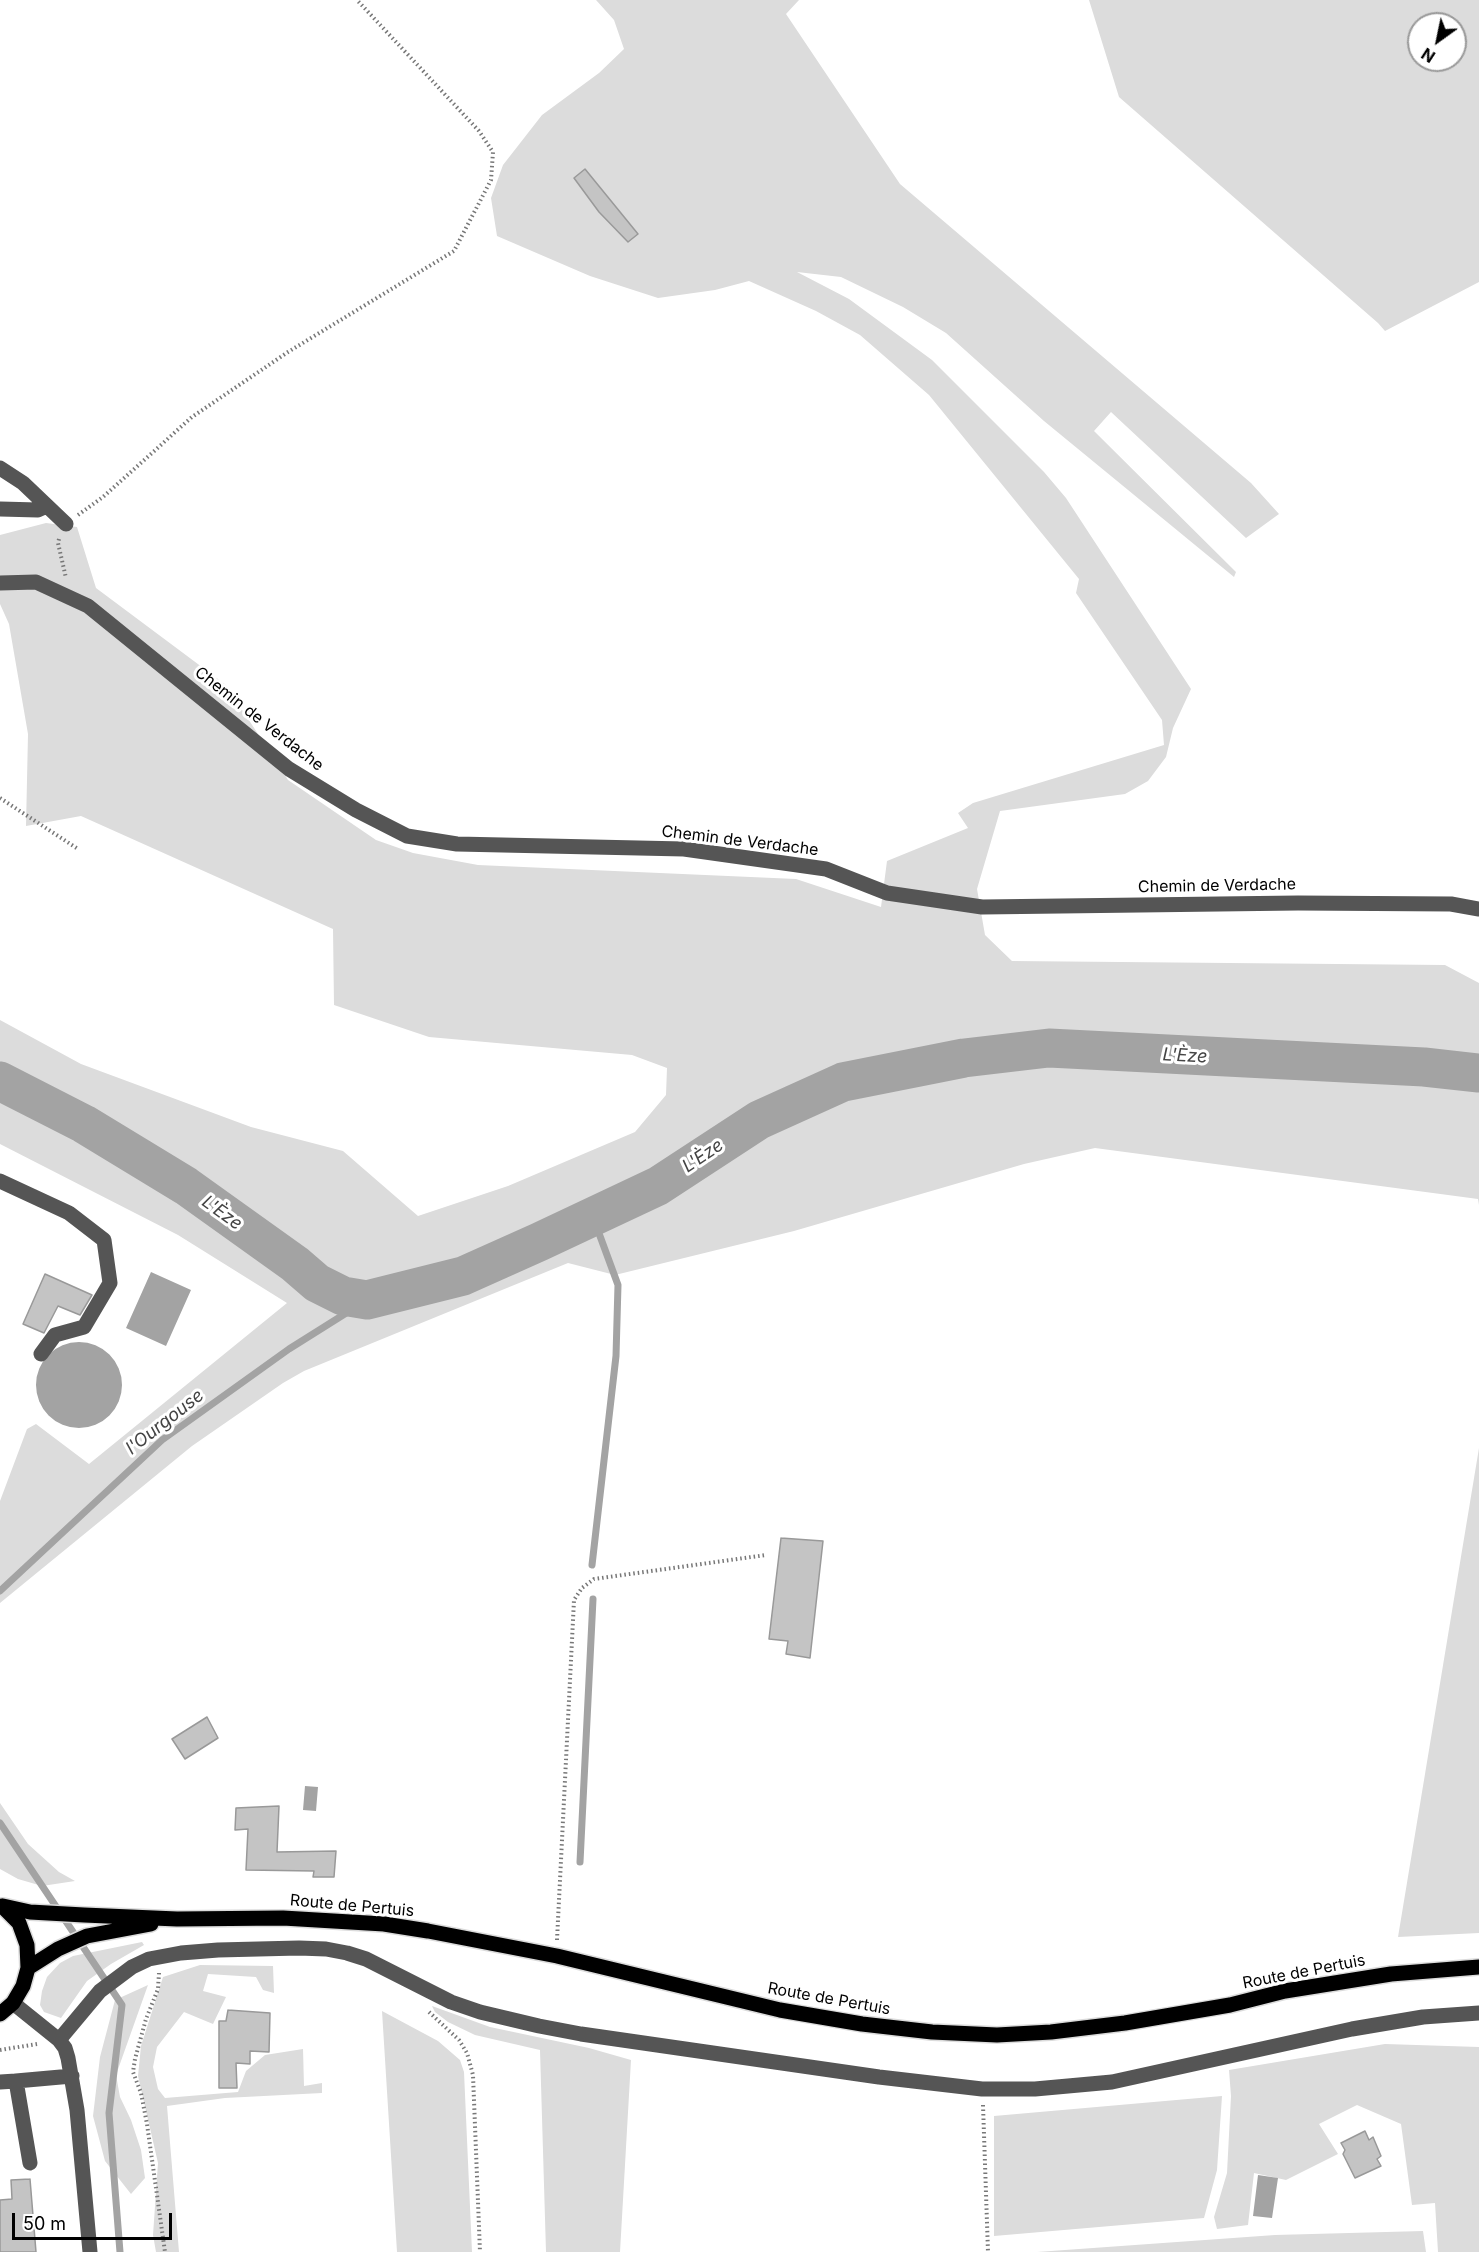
<!DOCTYPE html>
<html>
<head>
<meta charset="utf-8">
<style>
  body { margin:0 }
  #map { position:relative; width:1479px; height:2252px; overflow:hidden; background:#fff; font-family:Inter,sans-serif }
  canvas { display:block }
  .north { position:absolute; left:1407px; top:12px; width:60px; height:60px; box-sizing:border-box; background:#fff; border:2px solid #999; border-radius:50%; rotate:213deg; font-size:16px; font-weight:700; line-height:24px; text-align:center; color:#000 }
  .north::after { content:''; display:block; margin:auto; width:21px; height:27px; background:#000; clip-path:polygon(50% 0,100% 100%,50% 72%,0 100%) }
  .scale { position:absolute; left:12px; top:2213px; width:160px; height:27px; box-sizing:border-box; border:3px solid #000; border-top:0; padding-left:8px; font-size:18px; line-height:21px; white-space:nowrap; color:#000; -webkit-text-stroke:4px #fff; paint-order:stroke }
</style>
</head>
<body>
<div id="map">
<canvas width="1479" height="2252"></canvas>
<div class="north">N</div>
<div class="scale">50 m</div>
</div>
<script>
const ctx = document.querySelector('canvas').getContext('2d');
ctx.lineJoin = 'round';
function fill(path, color) {
  ctx.fillStyle = color;
  ctx.fill(path, 'evenodd');
}
function poly(rows) {
  const path = new Path2D();
  for (const r of rows) {
    if (r.length === 3) {
      path.moveTo(r[0] + r[2], r[1]);
      path.arc(r[0], r[1], r[2], 0, 2 * Math.PI);
      continue;
    }
    path.moveTo(r[0], r[1]);
    for (let i = 2; i < r.length; i += 2) path.lineTo(r[i], r[i + 1]);
  }
  return path;
}
function trace(path, color, width, dash) {
  ctx.strokeStyle = color;
  ctx.lineWidth = width;
  ctx.lineCap = dash ? 'butt' : 'round';
  ctx.setLineDash(dash || []);
  ctx.stroke(path);
}
function drawText(font, color, halo, rows, align = 'center') {
  ctx.font = font + ' Inter,sans-serif';
  ctx.lineWidth = 6;
  ctx.setLineDash([]);
  ctx.textBaseline = 'middle';
  ctx.strokeStyle = halo;
  ctx.fillStyle = color;
  for (const [text, x, y, turn = 0] of rows) {
    ctx.save();
    ctx.translate(x, y);
    ctx.rotate((+turn || 0) * Math.PI / 180);
    ctx.textAlign = isNaN(turn) ? turn : align;
    if (halo) ctx.strokeText(text, 0, 0);
    ctx.fillText(text, 0, 0);
    ctx.restore();
  }
}
const green = poly([
  [596,0,799,0,786,14,900,184,1251,483,1279,514,1246,538,1111,412,1094,431,1236,572,1234,577,1044,421,946,333,903,307,841,277,797,272,849,299,932,360,1044,472,1066,498,1191,689,1173,728,1166,757,1148,781,1125,794,1000,811,977,889,985,935,1012,961,1445,965,1479,983,1479,1205,1478,1199,1095,1148,1024,1164,794,1231,615,1275,568,1263,304,1371,283,1383,192,1446,0,1603,0,1501,27,1429,36,1424,89,1464,287,1303,178,1235,0,1144,0,1020,81,1064,251,1127,343,1151,418,1216,508,1186,635,1132,666,1095,667,1068,632,1055,429,1037,334,1005,333,929,81,816,26,826,28,734,9,624,0,604,0,535,46,523,77,527,96,588,226,685,288,780,376,840,413,853,478,865,796,879,881,907,887,861,968,828,958,813,973,803,1164,745,1162,720,1076,593,1079,579,929,395,860,335,816,311,749,281,715,290,658,298,590,276,497,236,491,198,503,165,542,115,599,73,624,49,614,20],
  [1089,0,1479,0,1479,282,1385,331,1378,323,1119,97],
  [1419,24,1455,24,1455,60,1419,60],
  [1479,1448,1479,1933,1398,1937],
  [0,1803,28,1844,59,1872,75,1881,42,1886,18,1879,0,1869],
  [142,1942,144,1945,111,1964,87,1981,61,2018,44,2012,40,2005,42,1991,47,1977,60,1963,73,1956],
  [200,1965,273,1966,274,1993,263,1990,256,1977,208,1974,203,1991,226,1997,213,2024,184,2012,157,2047,153,2067,158,2089,165,2098,238,2092,246,2071,265,2055,303,2049,304,2086,322,2083,322,2093,225,2098,167,2106,179,2252,156,2252,153,2235,158,2163,138,2076,141,2046,163,1977],
  [148,1985,116,2075,120,2097,131,2120,141,2150,145,2178,131,2194,105,2161,93,2116,100,2057,115,2000],
  [432,2006,490,2027,589,2048,631,2060,620,2252,546,2252,540,2050,475,2035,448,2022,435,2012],
  [382,2011,438,2041,460,2060,464,2072,472,2252,397,2252],
  [1385,2044,1479,2047,1479,2252,1438,2252,1435,2203,1412,2205,1401,2124,1357,2105,1319,2124,1338,2154,1286,2180,1254,2173,1248,2225,1217,2229,1214,2217,1227,2173,1231,2096,1229,2070],
  [1222,2096,1217,2170,1204,2218,994,2236,994,2116],
  [1423,2231,1426,2252,1037,2252,1275,2235]
]);
const water = poly([
  [151,1272,191,1290,166,1346,126,1328],
  [79,1385,43],
  [305,1786,318,1787,316,1811,303,1810],
  [1258,2175,1278,2178,1272,2218,1253,2216]
]);
const stream = poly([
  [592,1565,616,1356,618,1285,593,1217],
  [0,1591,162,1440,289,1349,367,1300],
  [0,1823,122,2005,109,2113,120,2252],
  [580,1862,593,1599]
]);
const river = poly([
  [0,1081,84,1124,186,1186,295,1264,317,1283,343,1296,367,1300,463,1276,539,1242,658,1186,759,1120,843,1082,964,1058,1049,1048,1424,1067,1479,1073]
]);
const building = poly([
  [585,169,638,234,628,242,599,212,574,178,585,169],
  [45,1274,92,1295,80,1315,58,1306,44,1333,23,1324,45,1274],
  [781,1538,823,1541,810,1658,786,1654,788,1641,769,1639,781,1538],
  [207,1717,218,1738,185,1759,172,1739,207,1717],
  [279,1806,277,1852,336,1851,334,1877,313,1877,314,1871,246,1870,248,1829,235,1830,236,1808,279,1806],
  [228,2010,270,2013,269,2052,250,2051,250,2064,236,2063,237,2088,219,2088,219,2021,226,2021,228,2010],
  [1365,2131,1369,2140,1373,2137,1381,2156,1377,2159,1381,2166,1355,2178,1343,2154,1345,2150,1341,2143,1365,2131],
  [30,2179,36,2252,0,2252,0,2200,12,2199,11,2180,30,2179]
]);
const path = poly([
  [78,515,103,497,192,417,288,352,454,251,491,180,493,152,479,131,357,0],
  [59,539,58,543,66,578],
  [0,798,78,849],
  [557,1940,574,1600,582,1588,594,1579,766,1555],
  [159,1973,158,1989,146,2019,135,2059,133,2072,141,2093,147,2124,165,2252],
  [429,2012,459,2040,467,2053,473,2075,480,2252],
  [0,2050,37,2044],
  [983,2105,988,2252]
]);
const minor = poly([
  [0,468,23,483,66,524],
  [0,509,38,510,47,506],
  [0,583,36,582,88,606,289,769,356,810,407,836,457,844,684,849,826,869,887,893,982,907,1298,903,1451,904,1479,909],
  [0,1181,69,1213,104,1240,110,1283,84,1327,55,1335,41,1354],
  [13,2003,59,2040,65,2048,68,2058,77,2110,90,2252],
  [59,2040,100,1991,132,1967,149,1959,181,1953,218,1950,299,1948,326,1949,347,1953,366,1959,451,2002,480,2012,539,2026,581,2034,879,2077,982,2089,1035,2089,1112,2082,1352,2029,1423,2017,1479,2013],
  [0,2082,16,2081],
  [30,2163,16,2081,72,2076]
]);
const major = poly([
  [3,1906,30,1912,84,1915,177,1919,283,1918,384,1924,428,1931,557,1956,780,2010,862,2024,932,2032,997,2035,1051,2032,1125,2023,1230,2005,1285,1991,1391,1974,1479,1967],
  [28,1968,58,1949,87,1936,151,1924],
  [0,2014,13,2003,23,1986,28,1968,27,1945,19,1923,2,1906]
]);
const streetNames = [
  ["Chemin de Verdache",259,719,38],
  ["Chemin de Verdache",740,841,7],
  ["Chemin de Verdache",1217,886,-1],
  ["Route de Pertuis",352,1906,5],
  ["Route de Pertuis",1304,1972,-11],
  ["Route de Pertuis",829,1999,10]
];
const waterNames = [
  ["L'Èze",1185,1056,3],
  ["L'Èze",703,1156,-34],
  ["L'Èze",222,1213,36],
  ["l'Ourgouse",165,1422,-38]
];
fill(green, '#dcdcdc');
fill(water, '#a3a3a3');
trace(stream, '#a3a3a3', 7);
trace(river, '#a3a3a3', 39);
fill(building, '#c4c4c4');
trace(building, '#999', 1.5);
trace(major, '#dbdbdb', 18);
trace(path, '#777', 4, [1.5, 3]);
trace(minor, '#555', 15);
trace(major, '#000', 15);
drawText('16px', '#000', '#fff', streetNames);
drawText('italic 18px', '#444', '#fff', waterNames);
</script>
</body>
</html>
